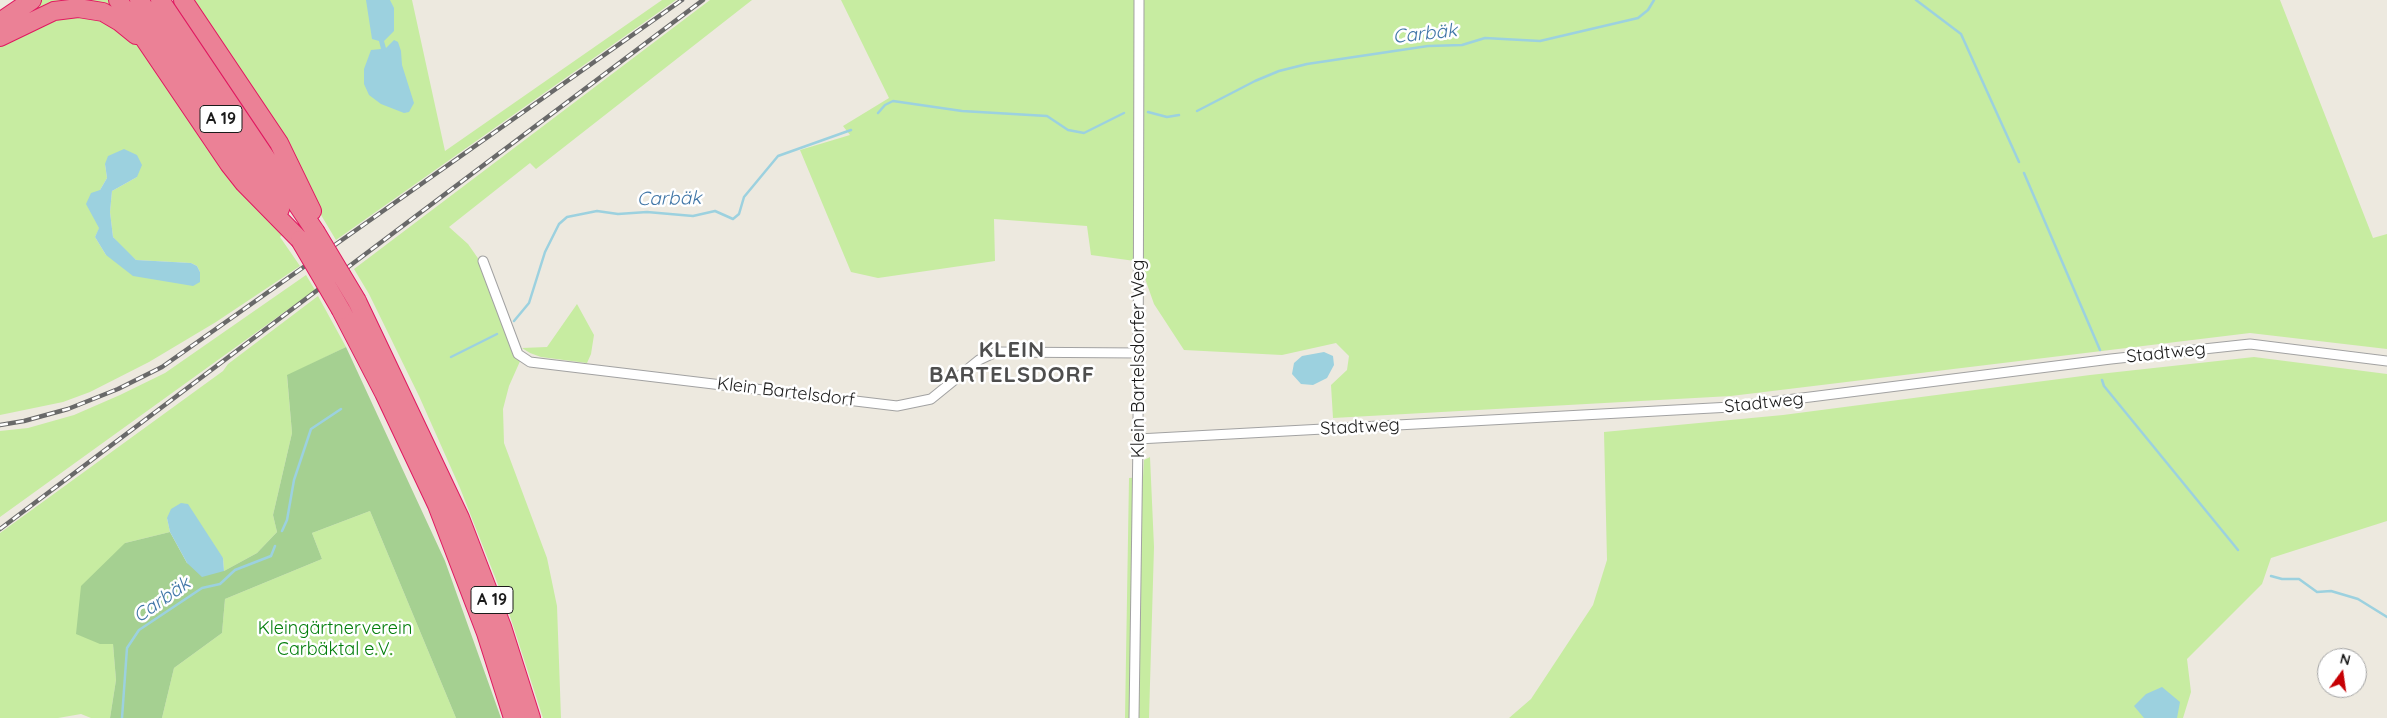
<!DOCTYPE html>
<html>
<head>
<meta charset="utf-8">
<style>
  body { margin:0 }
  #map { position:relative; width:2387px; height:718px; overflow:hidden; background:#ede9df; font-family:Quicksand,sans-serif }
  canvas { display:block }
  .north { position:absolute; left:2317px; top:648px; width:50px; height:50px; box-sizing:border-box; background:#fff; border:1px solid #a4a4a4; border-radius:50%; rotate:14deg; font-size:14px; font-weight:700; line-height:20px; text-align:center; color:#1b1b1b }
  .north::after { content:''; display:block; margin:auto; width:18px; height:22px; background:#c60004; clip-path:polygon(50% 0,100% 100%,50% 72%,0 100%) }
</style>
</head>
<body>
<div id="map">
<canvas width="2387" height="718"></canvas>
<div class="north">N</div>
</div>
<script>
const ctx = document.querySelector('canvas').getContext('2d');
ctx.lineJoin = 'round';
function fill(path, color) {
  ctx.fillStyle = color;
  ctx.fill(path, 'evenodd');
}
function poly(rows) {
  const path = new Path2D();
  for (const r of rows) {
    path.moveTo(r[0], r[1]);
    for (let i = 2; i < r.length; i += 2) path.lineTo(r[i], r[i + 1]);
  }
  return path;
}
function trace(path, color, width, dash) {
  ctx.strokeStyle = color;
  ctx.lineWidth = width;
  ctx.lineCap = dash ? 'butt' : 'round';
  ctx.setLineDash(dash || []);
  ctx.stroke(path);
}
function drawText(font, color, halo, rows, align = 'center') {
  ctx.font = font + ' Quicksand,sans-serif';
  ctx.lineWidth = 5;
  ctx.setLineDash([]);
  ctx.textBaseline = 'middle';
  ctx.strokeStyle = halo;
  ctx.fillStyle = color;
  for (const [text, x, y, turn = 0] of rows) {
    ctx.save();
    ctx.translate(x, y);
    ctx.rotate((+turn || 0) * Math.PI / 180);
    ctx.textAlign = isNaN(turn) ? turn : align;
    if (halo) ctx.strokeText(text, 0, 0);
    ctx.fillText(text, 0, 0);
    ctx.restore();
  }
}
const grass = poly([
  [38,0,114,0,126,18,53,3,38,8,0,28],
  [192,0,412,0,445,151,662,0,676,0,336,240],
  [710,0,752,0,536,169,530,163,449,227,468,244,482,264,521,359,509,386,503,409,504,443,547,558,557,606,561,718,543,718,508,610,460,488,419,396,369,294,354,269],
  [841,0,1135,0,1135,261,1091,255,1087,226,994,219,995,261,878,278,851,272,800,150,850,135,843,126,889,98],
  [1143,0,2280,0,2373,238,2387,234,2387,349,2250,333,1731,396,1333,418,1331,385,1347,370,1349,356,1336,343,1282,355,1184,350,1154,304,1142,270],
  [91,14,132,36,220,158,282,235,280,237,300,266,216,322,149,362,90,392,63,402,0,415,0,40,40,20],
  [105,164,137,177,112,191,110,212,113,237,124,250,136,260,191,263,197,266,200,272,106,255,95,237,99,229,100,190,107,178],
  [306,275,315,290,0,517,0,431,28,428,74,415,120,395,165,373],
  [318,296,346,347,287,376,292,433,273,515,277,532,257,553,224,571,223,558,167,518,170,532,125,543,113,644,116,680,110,718,91,718,81,714,58,718,0,718,0,533,223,371,228,364],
  [577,304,594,335,591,354,587,363,541,357,530,353,522,348,547,347],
  [2254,357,2387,374,2387,521,2271,558,2262,584,2187,659,2191,692,2183,718,1509,718,1531,699,1593,605,1607,560,1604,432,1783,415,2090,375],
  [1150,457,1154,547,1149,718,1125,718,1129,478,1143,477,1144,460],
  [370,511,456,718,162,718,174,668,222,633,225,599,322,559,312,533]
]);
const forest = poly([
  [346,347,445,561,501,718,456,718,370,511,312,533,322,559,225,599,222,633,174,668,162,718,110,718,116,680,113,644,100,644,76,634,81,586,125,543,170,532,187,563,224,571,257,553,277,532,273,515,292,433,287,375]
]);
const water = poly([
  [366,0,390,0,394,8,394,31,384,41,386,48,394,40,398,42,401,51,402,65,414,103,409,112,404,113,381,104,369,95,364,84,364,69,371,50,381,49,379,41,372,39],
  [124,149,137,155,142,165,137,177,112,191,110,212,113,237,136,260,191,263,197,266,200,272,200,282,193,286,133,276,106,255,95,237,99,228,86,204,91,193,100,190,107,178,105,164,108,156],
  [1324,352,1333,356,1334,365,1327,378,1313,385,1301,384,1292,374,1294,363,1302,356],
  [181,503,188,504,223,558,224,571,202,577,187,563,170,532,167,518,171,509],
  [2162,687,2180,702,2177,718,2144,718,2134,706,2146,694]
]);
const stream = poly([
  [1916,0,1961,34,2019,162],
  [1197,111,1255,81,1279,71,1307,64,1428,46,1462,45,1485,38,1540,41,1638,18,1648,10,1654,0],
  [1148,112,1167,117,1179,115],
  [878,113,885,105,893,101,962,111,1047,116,1068,130,1084,133,1124,113],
  [2024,173,2100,350],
  [514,321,529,303,545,252,559,224,567,217,597,211,618,214,647,212,693,216,715,211,733,219,739,214,744,197,778,156,851,130],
  [451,357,497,334],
  [2102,380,2104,386,2238,550],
  [282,531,287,520,294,480,311,429,341,409],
  [2271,576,2282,579,2299,579,2317,592,2331,591,2358,599,2387,617],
  [122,718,127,648,139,630,202,588,220,584,235,570,271,556,275,546]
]);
const street = poly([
  [483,261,518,354,530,362,897,406,931,399,979,360,996,352,1139,353],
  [1138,439,1731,407,2111,359,2250,344,2387,361],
  [1134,718,1138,439,1139,0]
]);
const highway = poly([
  [118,0,229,164,244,183,300,240],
  [139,0,280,209],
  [160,0,315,231],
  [183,0,279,143,312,211],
  [0,22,32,0],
  [0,37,54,11,78,8,103,12,120,22,136,35],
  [357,301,460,518,502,627,531,718],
  [341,310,384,393,437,505,486,633,513,718]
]);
const rail = poly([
  [0,425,24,421,68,409,118,389,162,367,682,0],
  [0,529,703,0]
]);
const highwayBridge = poly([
  [315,231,357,301],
  [300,240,341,310]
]);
const shields = [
  [221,119,42],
  [492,600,42]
];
const shieldNames = [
  ["A 19",221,119],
  ["A 19",492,600]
];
const streetNames = [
  ["Stadtweg",2166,353,-6],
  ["Klein Bartelsdorfer Weg",1139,359,-90],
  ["Klein Bartelsdorf",786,392,7],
  ["Stadtweg",1764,403,-6],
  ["Stadtweg",1360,427,-3]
];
const parkNames = [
  ["Kleingärtnerverein",335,629],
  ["Carbäktal e.V.",335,650]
];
const waterNames = [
  ["Carbäk",1425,34,-6],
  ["Carbäk",669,199,-1],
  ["Carbäk",162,600,-35]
];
const districtNames = [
  ["KLEIN",1012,350],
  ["BARTELSDORF",1012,375]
];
fill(grass, '#c7eca1');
fill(forest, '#a5d091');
fill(water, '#9cd1df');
trace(stream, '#9cd1df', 2.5);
trace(street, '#a2a2a2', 11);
trace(highway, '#e01860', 20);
trace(street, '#fff', 9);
trace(highway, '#eb8196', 18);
trace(rail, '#696969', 4.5);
trace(rail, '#fff', 2.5, [8]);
trace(highwayBridge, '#e01860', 20, []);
trace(highwayBridge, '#eb8196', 18);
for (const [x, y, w] of shields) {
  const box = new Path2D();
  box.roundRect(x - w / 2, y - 13.5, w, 27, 4);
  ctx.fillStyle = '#fff';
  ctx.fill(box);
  trace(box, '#1b1b1b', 1);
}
drawText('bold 16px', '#1b1b1b', null, shieldNames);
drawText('18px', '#1b1b1b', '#fff', streetNames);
drawText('18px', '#047e0c', '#fff', parkNames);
drawText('italic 19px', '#4076a7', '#fff', waterNames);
ctx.letterSpacing = '1px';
drawText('bold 22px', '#4e4e4e', '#fff', districtNames);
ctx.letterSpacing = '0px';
</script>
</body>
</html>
